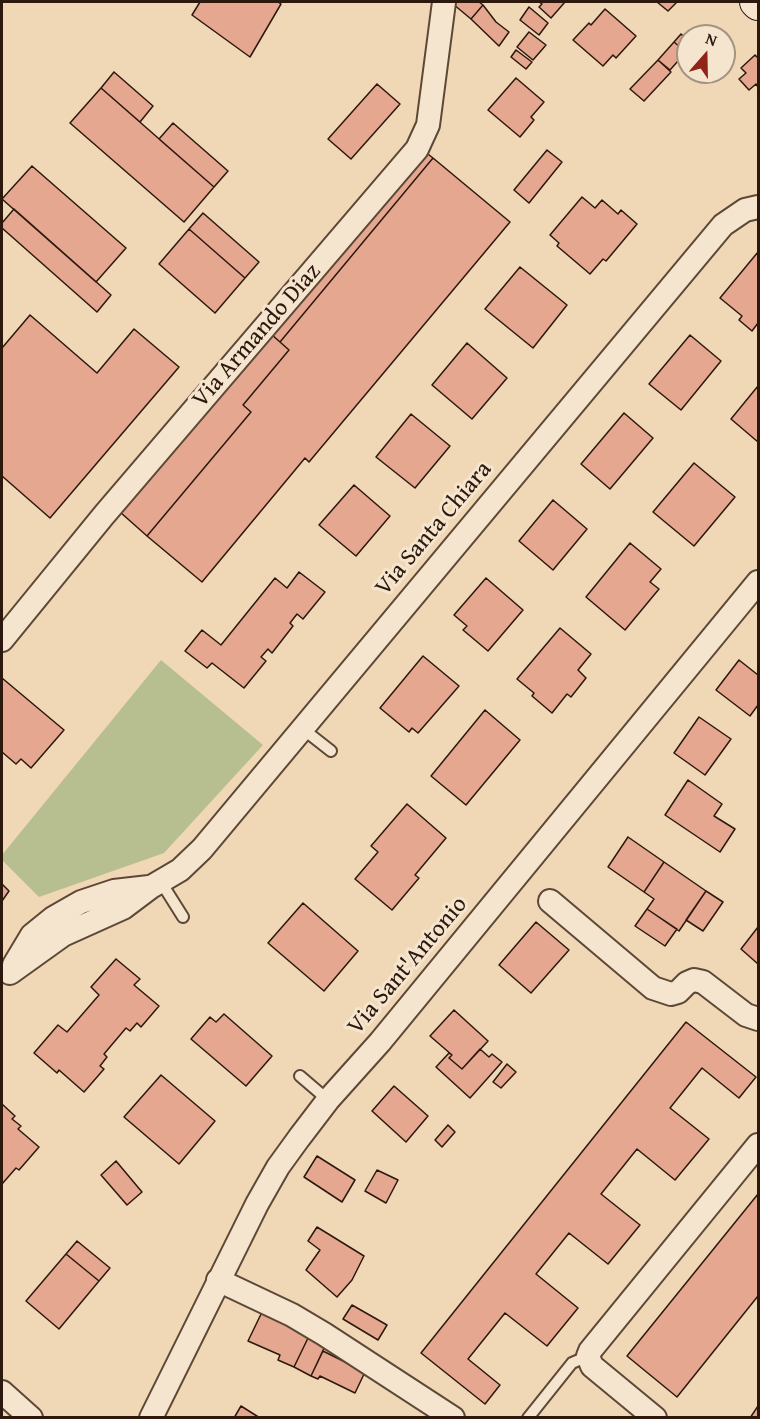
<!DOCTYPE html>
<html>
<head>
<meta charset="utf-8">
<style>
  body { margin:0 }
  #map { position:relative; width:760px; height:1419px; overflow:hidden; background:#f0d7b5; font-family:"Gentium Book Plus",serif }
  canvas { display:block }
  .frame { position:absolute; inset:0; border:3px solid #2c180d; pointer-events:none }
  .north { position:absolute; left:676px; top:24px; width:60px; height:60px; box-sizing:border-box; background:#f5e5cf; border:2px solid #a59381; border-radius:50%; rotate:20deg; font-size:16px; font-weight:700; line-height:24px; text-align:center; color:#2c180d }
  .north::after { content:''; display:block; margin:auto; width:21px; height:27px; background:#8f2418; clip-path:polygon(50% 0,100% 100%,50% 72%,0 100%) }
</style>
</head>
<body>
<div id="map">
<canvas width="760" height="1419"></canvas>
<div class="frame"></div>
<div class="north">N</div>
</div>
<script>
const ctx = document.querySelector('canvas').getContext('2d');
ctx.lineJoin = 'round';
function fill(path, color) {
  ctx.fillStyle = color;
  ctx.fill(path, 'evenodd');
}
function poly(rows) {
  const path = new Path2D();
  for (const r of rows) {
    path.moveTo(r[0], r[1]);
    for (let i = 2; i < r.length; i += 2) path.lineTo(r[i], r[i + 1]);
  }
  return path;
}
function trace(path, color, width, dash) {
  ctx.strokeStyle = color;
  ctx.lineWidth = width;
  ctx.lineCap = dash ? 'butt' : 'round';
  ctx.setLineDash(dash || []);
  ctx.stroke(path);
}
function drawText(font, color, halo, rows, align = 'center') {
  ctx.font = font + ' "Gentium Book Plus",serif';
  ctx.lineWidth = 6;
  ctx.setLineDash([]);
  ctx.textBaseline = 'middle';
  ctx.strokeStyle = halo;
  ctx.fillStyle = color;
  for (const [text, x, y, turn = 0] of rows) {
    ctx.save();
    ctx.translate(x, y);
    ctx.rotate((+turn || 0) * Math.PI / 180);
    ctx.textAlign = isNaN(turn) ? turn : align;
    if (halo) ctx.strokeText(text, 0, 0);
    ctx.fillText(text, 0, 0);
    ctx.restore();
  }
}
const green = poly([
  [161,660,263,745,164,853,39,897,2,860,2,855]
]);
const building = poly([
  [200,2,278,2,281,4,250,57,192,15,200,2],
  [454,2,479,2,483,5,471,19,453,4,454,2],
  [539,2,565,2,551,18,539,7,542,4,539,2],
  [657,2,677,2,668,11,657,2],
  [483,5,496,22,509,32,499,46,471,19,483,5],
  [529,7,548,23,539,35,520,20,529,7],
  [605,9,636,36,616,58,613,55,603,66,573,40,589,23,591,25,605,9],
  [529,32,546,45,533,60,517,47,529,32],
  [681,34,688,40,688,50,686,52,674,42,681,34],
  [674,42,686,52,670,70,658,60,674,42],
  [516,50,532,62,526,69,511,57,516,50],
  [755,55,758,58,758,87,756,84,749,90,739,79,746,73,741,68,755,55],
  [658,60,671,72,644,101,630,89,658,60],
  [114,72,153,106,140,122,101,88,114,72],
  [516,78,544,102,531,117,534,120,520,137,488,110,516,78],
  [377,84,400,104,351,159,328,139,377,84],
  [101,88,214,187,184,222,70,123,101,88],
  [173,123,228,171,214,187,159,139,173,123],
  [547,150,562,162,529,203,514,190,547,150],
  [424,151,433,158,280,342,271,334,424,151],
  [433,158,510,222,309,462,305,458,202,582,147,536,251,412,243,405,289,350,280,342,433,158],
  [32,166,126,248,96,282,2,199,32,166],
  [582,197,595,208,602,200,618,214,621,210,637,224,606,261,603,259,590,274,557,246,559,243,550,235,582,197],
  [14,209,111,295,97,312,2,228,2,223,14,209],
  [203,213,259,262,245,278,189,229,203,213],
  [189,229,245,278,215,313,159,264,189,229],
  [758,252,758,323,752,331,739,320,742,316,720,298,758,252],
  [520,267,567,305,533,348,485,309,520,267],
  [30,315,97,373,134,329,179,367,50,518,2,476,2,348,30,315],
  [271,334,289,350,243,405,251,412,147,536,120,512,271,334],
  [690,335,721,361,681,410,649,384,690,335],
  [467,343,507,378,472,419,432,385,467,343],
  [758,386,758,442,731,419,758,386],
  [624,413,653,438,610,489,581,464,624,413],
  [411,414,450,446,415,488,376,457,411,414],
  [694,463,735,497,694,546,653,512,694,463],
  [354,485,390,516,356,556,319,525,354,485],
  [553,500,587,529,553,570,519,541,553,500],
  [630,543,661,569,650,582,659,589,625,630,586,597,630,543],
  [299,572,325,592,303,619,297,614,290,623,293,626,272,653,268,649,261,657,266,661,244,688,212,663,207,668,185,651,202,630,221,645,275,578,287,588,299,572],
  [486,578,523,610,488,651,463,630,467,626,454,615,486,578],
  [560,628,591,654,578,670,586,678,571,697,567,694,552,713,532,696,534,693,517,679,560,628],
  [423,656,459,686,418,733,412,728,409,732,380,708,423,656],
  [739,660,758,675,758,705,750,716,716,690,739,660],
  [2,678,64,730,31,768,21,759,16,764,2,752,2,678],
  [485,710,520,740,466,805,431,776,485,710],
  [699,717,731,739,705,775,674,753,699,717],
  [688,780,722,804,714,816,735,829,720,852,665,815,688,780],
  [407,804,446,838,415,875,419,878,392,910,355,879,378,852,371,846,407,804],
  [628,837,664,862,644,892,608,867,628,837],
  [664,862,706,891,679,931,647,909,654,899,644,892,664,862],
  [2,884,9,891,2,901,2,884],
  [706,891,723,902,703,931,686,920,706,891],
  [303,903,358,951,324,991,268,943,303,903],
  [647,909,677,929,665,946,635,926,647,909],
  [536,922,569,950,531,993,499,965,536,922],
  [758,927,758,964,741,949,758,927],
  [116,959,140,979,134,985,159,1006,141,1027,137,1023,130,1031,126,1028,104,1054,107,1057,100,1066,104,1069,84,1092,59,1070,57,1073,34,1053,58,1025,67,1032,99,995,91,987,116,959],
  [454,1010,488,1041,462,1069,449,1058,452,1055,430,1036,454,1010],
  [224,1014,272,1056,246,1086,191,1039,210,1017,216,1022,224,1014],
  [686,1022,756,1077,739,1098,702,1068,670,1108,709,1139,675,1180,637,1149,601,1194,640,1225,608,1264,569,1233,536,1274,578,1308,547,1346,505,1313,468,1359,500,1385,485,1404,421,1353,686,1022],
  [480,1049,489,1057,492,1054,502,1062,470,1098,436,1067,449,1053,452,1055,449,1058,462,1069,480,1049],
  [507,1064,516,1072,501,1088,493,1082,507,1064],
  [161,1075,215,1121,179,1164,124,1117,161,1075],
  [394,1086,428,1116,406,1142,372,1111,394,1086],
  [2,1104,15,1116,12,1119,21,1126,18,1129,39,1147,19,1170,16,1168,2,1184,2,1104],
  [448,1125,455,1132,442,1147,435,1140,448,1125],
  [317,1156,355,1180,342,1202,304,1177,317,1156],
  [116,1161,142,1192,127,1205,101,1175,116,1161],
  [377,1170,398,1180,386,1203,365,1191,377,1170],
  [758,1194,758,1296,677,1397,627,1356,758,1194],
  [317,1227,364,1256,352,1280,337,1297,306,1270,320,1250,308,1241,317,1227],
  [77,1241,110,1268,99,1281,66,1254,77,1241],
  [66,1254,99,1281,59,1329,26,1301,66,1254],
  [352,1305,387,1325,378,1340,343,1319,352,1305],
  [263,1310,309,1336,294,1367,278,1360,280,1355,248,1341,263,1310],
  [309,1336,326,1344,311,1376,294,1367,309,1336],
  [323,1351,365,1372,355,1393,320,1376,318,1379,311,1376,323,1351],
  [241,1406,260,1418,234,1418,241,1406],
  [758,1406,758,1418,750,1418,758,1406]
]);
const lane = poly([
  [303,729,331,751],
  [161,882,183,917],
  [300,1076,328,1100],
  [528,1418,572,1363,588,1356]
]);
const street = poly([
  [2,640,104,515,417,149,428,125,444,2],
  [550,901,653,988,671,994,678,992,687,983,694,980,703,982,746,1015,758,1019],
  [14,965,32,935,53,918,81,902,114,891,149,887],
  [10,973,63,935,123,908,151,887,180,870,202,849,723,225,745,210,758,207],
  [218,1280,292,1315,324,1334,453,1418],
  [2,1392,31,1418],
  [151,1418,257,1204,278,1167,299,1138,328,1100,380,1042,758,582],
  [655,1418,592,1366,588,1356,590,1351,758,1145]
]);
const secondary = poly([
  [756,2,758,4]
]);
const streetNames = [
  ["Via Armando Diaz",257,336,-49],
  ["Via Santa Chiara",434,529,-50],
  ["Via Sant'Antonio",408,966,-50]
];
fill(green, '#b7bf90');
fill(building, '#e6a790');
trace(building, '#2c180d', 1.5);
trace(lane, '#5d4837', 14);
trace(street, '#5d4837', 26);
trace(secondary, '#2c180d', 34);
trace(lane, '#f5e5cf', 10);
trace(street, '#f5e5cf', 22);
trace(secondary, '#f5e5cf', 32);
drawText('24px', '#2c180d', '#f5e5cf', streetNames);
</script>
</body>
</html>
